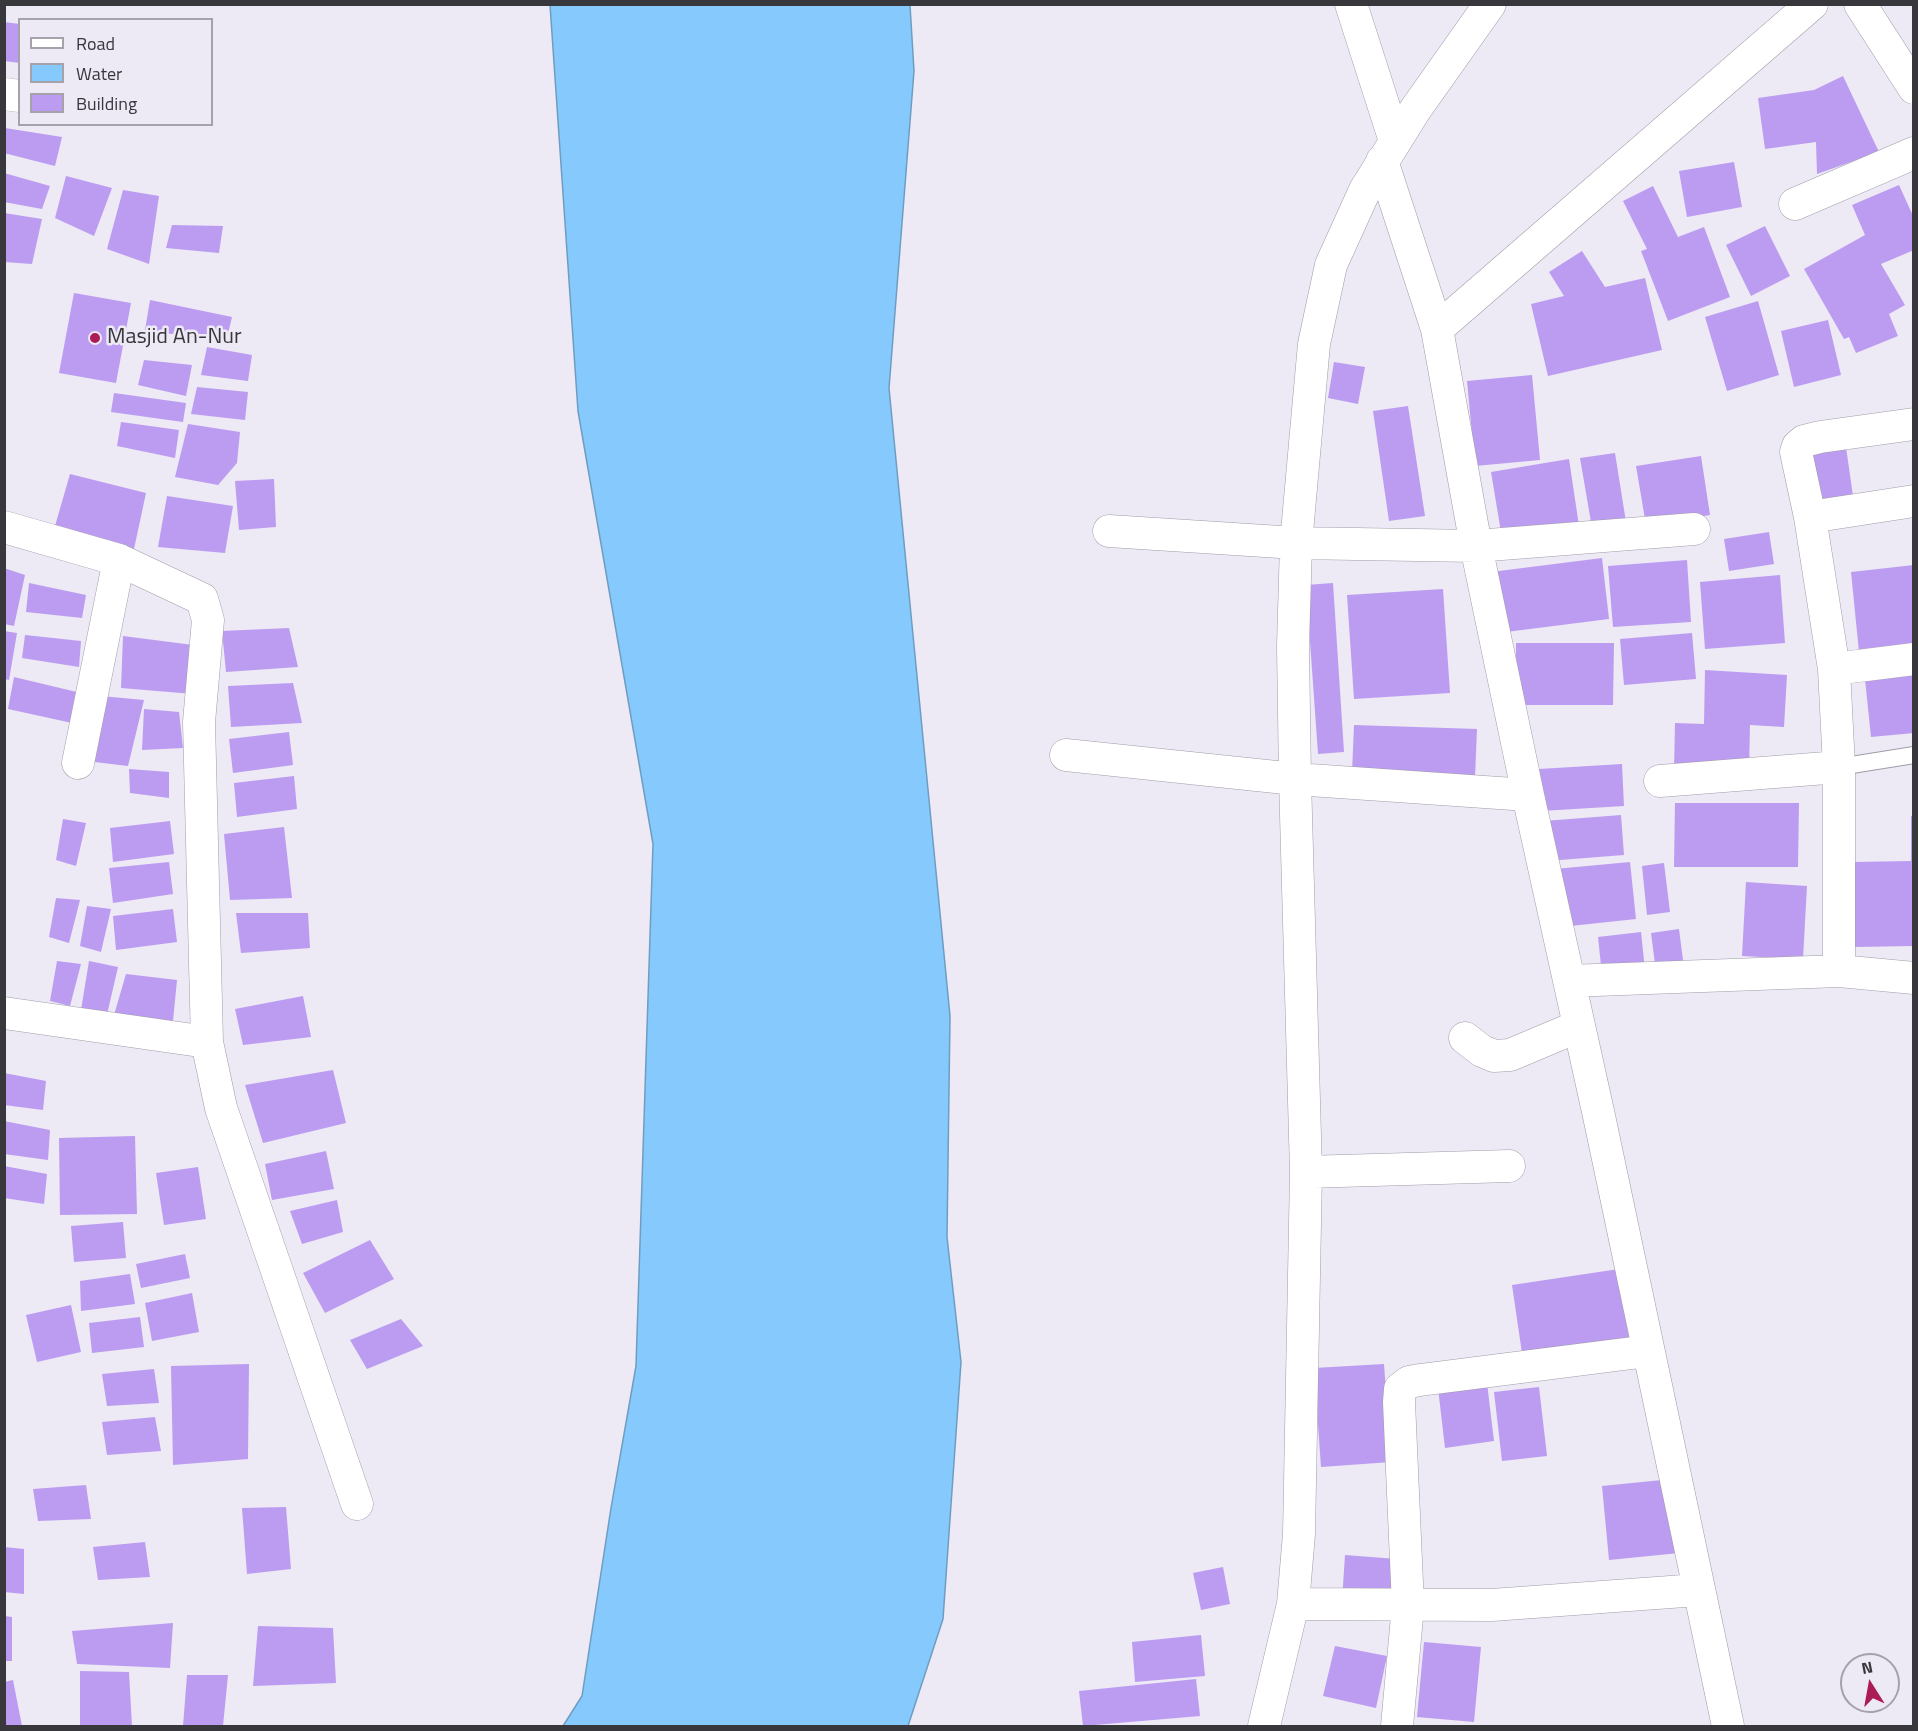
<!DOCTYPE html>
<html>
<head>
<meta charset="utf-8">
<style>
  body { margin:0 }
  #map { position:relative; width:1918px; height:1731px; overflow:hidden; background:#ede9f5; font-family:"Titillium Web",sans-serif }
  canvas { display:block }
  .frame { position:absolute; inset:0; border:6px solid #38373c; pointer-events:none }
  .legend { position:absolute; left:18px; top:18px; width:195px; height:108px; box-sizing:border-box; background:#ede9f5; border:2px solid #a5a2ab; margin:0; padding:8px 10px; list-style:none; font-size:18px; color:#38373c }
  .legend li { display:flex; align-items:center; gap:12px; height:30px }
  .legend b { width:30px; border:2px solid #a5a2ab }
  .north { position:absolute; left:1840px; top:1653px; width:60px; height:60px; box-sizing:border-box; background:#ede9f5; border:2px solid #a5a2ab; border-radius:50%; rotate:349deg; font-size:16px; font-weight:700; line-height:24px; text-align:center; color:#38373c }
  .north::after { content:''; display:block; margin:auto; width:21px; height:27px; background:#aa1b58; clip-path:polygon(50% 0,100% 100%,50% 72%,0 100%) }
</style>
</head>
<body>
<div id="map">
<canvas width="1918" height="1731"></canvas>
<div class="frame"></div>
<ul class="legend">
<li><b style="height:8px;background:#fff"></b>Road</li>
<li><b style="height:16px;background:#86c9fc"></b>Water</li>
<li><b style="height:16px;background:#bc9cf1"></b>Building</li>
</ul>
<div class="north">N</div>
</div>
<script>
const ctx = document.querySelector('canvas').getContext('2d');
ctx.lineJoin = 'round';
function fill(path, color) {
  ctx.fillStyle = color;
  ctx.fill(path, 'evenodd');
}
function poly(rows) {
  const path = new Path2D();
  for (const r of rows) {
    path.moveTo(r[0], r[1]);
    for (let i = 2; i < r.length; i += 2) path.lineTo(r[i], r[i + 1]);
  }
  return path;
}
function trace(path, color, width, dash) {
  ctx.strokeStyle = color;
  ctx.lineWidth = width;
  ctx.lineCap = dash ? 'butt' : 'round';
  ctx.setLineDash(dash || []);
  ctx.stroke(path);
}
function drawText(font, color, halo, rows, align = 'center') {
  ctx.font = font + ' "Titillium Web",sans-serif';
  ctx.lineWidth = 5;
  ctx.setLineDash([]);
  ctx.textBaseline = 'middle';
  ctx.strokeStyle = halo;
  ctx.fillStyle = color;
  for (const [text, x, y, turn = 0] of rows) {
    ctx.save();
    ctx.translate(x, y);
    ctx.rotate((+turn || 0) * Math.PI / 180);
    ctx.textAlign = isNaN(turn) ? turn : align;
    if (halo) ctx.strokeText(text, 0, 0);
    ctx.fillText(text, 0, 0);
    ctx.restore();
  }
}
const water = poly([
  [550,5,910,5,914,71,889,388,950,1016,947,1237,961,1362,943,1619,908,1726,563,1726,582,1696,611,1508,636,1366,653,844,578,411,550,5]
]);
const building = poly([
  [4,22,20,24,20,63,4,61],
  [1843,76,1879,152,1817,174,1816,142,1765,149,1758,98,1814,90],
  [5,128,62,137,55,166,4,153],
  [1734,162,1742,207,1687,217,1679,171],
  [4,173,50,186,42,209,4,202],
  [66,176,112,188,94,236,55,218],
  [1899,185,1914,218,1914,250,1881,264,1905,305,1889,314,1898,336,1856,353,1849,337,1844,339,1804,269,1865,235,1852,205],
  [1653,186,1678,237,1704,227,1730,297,1668,321,1641,251,1647,249,1623,201],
  [123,190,159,196,149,264,107,249],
  [4,213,42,219,32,264,4,262],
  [172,225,223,226,219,253,166,248],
  [1765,226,1790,276,1751,296,1726,245],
  [1582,251,1605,287,1645,278,1662,350,1548,376,1531,304,1564,296,1549,272],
  [74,293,131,303,116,383,59,373],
  [150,300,232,317,226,342,145,330],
  [1758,301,1779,375,1727,391,1705,317],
  [1828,320,1841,375,1794,387,1781,331],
  [207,347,252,355,248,381,201,375],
  [144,360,192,365,186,396,138,385],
  [1334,362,1365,367,1358,404,1328,398],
  [1532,375,1540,460,1475,466,1467,381],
  [197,387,248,392,245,420,191,414],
  [114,393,186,403,183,422,111,412],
  [1408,406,1425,516,1389,521,1373,411],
  [121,422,179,430,175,458,117,446],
  [188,424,240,432,237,463,218,485,175,477],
  [1846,447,1854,503,1819,508,1810,452],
  [1615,453,1626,522,1592,528,1580,458],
  [1701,456,1710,515,1646,525,1636,466],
  [1569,459,1579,526,1502,538,1491,472],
  [70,474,146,493,134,549,55,526],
  [274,479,276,527,239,530,235,481],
  [167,496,233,506,225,553,158,547],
  [1769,532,1774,564,1729,571,1724,539],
  [1602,558,1609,619,1498,633,1491,572],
  [1687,560,1691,622,1613,627,1608,566],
  [1914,565,1914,646,1859,652,1851,572],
  [4,568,25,575,14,626,4,624],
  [1780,575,1785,643,1705,649,1700,582],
  [29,583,86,595,82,618,26,612],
  [1333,583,1344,752,1318,754,1306,585],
  [1443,589,1450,693,1354,699,1347,595],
  [289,628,298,667,226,672,222,631],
  [4,631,17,633,9,680,4,679],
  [1692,633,1696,679,1624,685,1620,639],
  [25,635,81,641,79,667,22,658],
  [123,636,193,645,193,694,121,688],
  [1516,643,1614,643,1613,705,1516,705],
  [1914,665,1914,733,1871,737,1864,670],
  [1705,670,1787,675,1784,727,1750,725,1749,770,1674,769,1675,723,1704,724],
  [14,677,81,693,72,723,8,709],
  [293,683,302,723,231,727,228,686],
  [101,696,144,700,128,766,86,761],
  [144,709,179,712,183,748,142,750],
  [1354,725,1477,729,1475,778,1352,773],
  [289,732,293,765,233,773,229,739],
  [1622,764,1624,806,1541,811,1539,769],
  [129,769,169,772,169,798,130,793],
  [294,776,297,809,237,817,234,783],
  [1675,803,1799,803,1798,867,1674,867],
  [1621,815,1624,855,1547,861,1544,821],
  [1911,816,1914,816,1914,946,1854,947,1853,862,1911,861],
  [63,819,86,823,76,866,56,860],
  [170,821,174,854,113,862,110,828],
  [284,827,292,898,230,900,224,834],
  [169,862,173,894,113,903,109,868],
  [1630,862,1636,919,1561,927,1555,869],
  [1664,863,1670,912,1647,915,1642,866],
  [1746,882,1807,886,1803,959,1742,956],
  [56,898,80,900,69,943,49,937],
  [87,906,111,909,101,952,80,946],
  [173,909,177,942,116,950,113,916],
  [236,913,308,913,310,948,241,953],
  [1679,929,1684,968,1656,972,1651,933],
  [1641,932,1645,970,1602,975,1598,937],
  [57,961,81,964,70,1006,50,1001],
  [89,961,118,967,106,1019,80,1016],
  [126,974,177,980,173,1021,114,1015],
  [303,996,311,1037,243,1045,235,1009],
  [333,1070,346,1123,263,1143,245,1085],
  [4,1073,46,1081,43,1110,4,1105],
  [4,1121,50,1130,48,1160,4,1154],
  [135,1136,137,1214,60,1215,59,1138],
  [326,1151,334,1189,272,1200,265,1164],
  [4,1166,47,1174,44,1204,4,1198],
  [198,1167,206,1219,164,1225,156,1173],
  [337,1200,343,1232,302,1244,290,1211],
  [123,1222,126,1258,74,1262,71,1226],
  [370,1240,394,1279,325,1313,303,1273],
  [185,1254,190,1278,141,1288,136,1264],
  [1619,1269,1630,1344,1523,1360,1512,1285],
  [130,1274,135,1304,81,1311,80,1281],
  [192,1293,199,1332,152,1341,145,1303],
  [71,1305,81,1352,37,1362,26,1315],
  [140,1317,144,1347,92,1353,89,1323],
  [401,1319,423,1346,367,1369,350,1340],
  [249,1364,248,1459,173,1465,171,1366],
  [1384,1364,1391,1462,1321,1467,1314,1368],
  [154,1369,159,1403,107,1406,102,1374],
  [1487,1383,1494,1441,1445,1448,1438,1388],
  [1539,1387,1547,1456,1502,1461,1494,1392],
  [155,1417,161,1451,107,1455,102,1422],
  [1672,1479,1679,1553,1609,1560,1602,1486],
  [86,1485,91,1519,38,1521,33,1489],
  [286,1507,291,1569,247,1574,242,1508],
  [145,1542,150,1577,98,1580,93,1547],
  [4,1547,24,1549,24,1594,4,1592],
  [1345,1555,1397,1559,1393,1605,1342,1601],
  [1223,1567,1230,1604,1201,1610,1193,1573],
  [5,1616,12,1617,12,1661,5,1661],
  [173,1623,170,1668,77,1664,72,1631],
  [258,1626,333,1628,336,1683,253,1686],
  [1201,1635,1205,1676,1135,1682,1132,1642],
  [1424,1642,1481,1647,1474,1722,1417,1717],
  [1335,1646,1387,1656,1376,1708,1323,1696],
  [80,1671,129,1672,132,1726,80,1726],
  [187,1675,228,1675,223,1726,183,1726],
  [1196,1679,1200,1716,1083,1726,1079,1691],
  [13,1680,22,1726,4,1726,4,1682]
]);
const lane = poly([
  [1839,767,1914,755]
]);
const street = poly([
  [1351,4,1395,141],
  [1860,4,1914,88],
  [4,94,20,96],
  [1382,161,1437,329],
  [1795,204,1914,153],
  [1810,517,1914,501],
  [4,527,119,560,78,763],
  [1109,531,1296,543,1476,546,1694,529],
  [119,560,202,599,208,620,199,722,207,1042,221,1108,357,1504],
  [1834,669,1914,659],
  [1066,755,1295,779,1528,795],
  [1660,781,1839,767],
  [1839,971,1839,767,1834,669,1810,517,1796,452,1798,446,1804,441,1820,437,1914,424],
  [1569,981,1839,971,1914,978],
  [4,1013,207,1042],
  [1465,1038,1482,1051,1494,1056,1510,1055,1579,1026],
  [1306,1172,1509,1166],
  [1293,1604,1492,1605,1698,1590],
  [1264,1726,1293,1604,1299,1534,1306,1172,1295,779,1293,646,1296,543,1314,344,1331,265,1365,190,1415,110,1490,4],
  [1397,1726,1408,1606,1399,1402,1400,1389,1409,1382,1420,1380,1648,1351],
  [1728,1726,1599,1116,1528,795,1476,546,1437,329,1812,4]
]);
const markers = [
  [95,338,6,"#aa1b58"]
];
const poiNames = [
  ["Masjid An-Nur",107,338]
];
fill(water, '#86c9fc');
trace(water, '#6f9dc2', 1.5);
fill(building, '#bc9cf1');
trace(lane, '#a09ca8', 18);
trace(street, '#a09ca8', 33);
trace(lane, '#fff', 16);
trace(street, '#fff', 32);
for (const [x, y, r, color] of markers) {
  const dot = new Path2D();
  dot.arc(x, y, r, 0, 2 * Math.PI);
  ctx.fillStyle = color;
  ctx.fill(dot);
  trace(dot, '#ede9f5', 2);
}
drawText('22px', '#38373c', '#ede9f5', poiNames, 'left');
</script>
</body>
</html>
